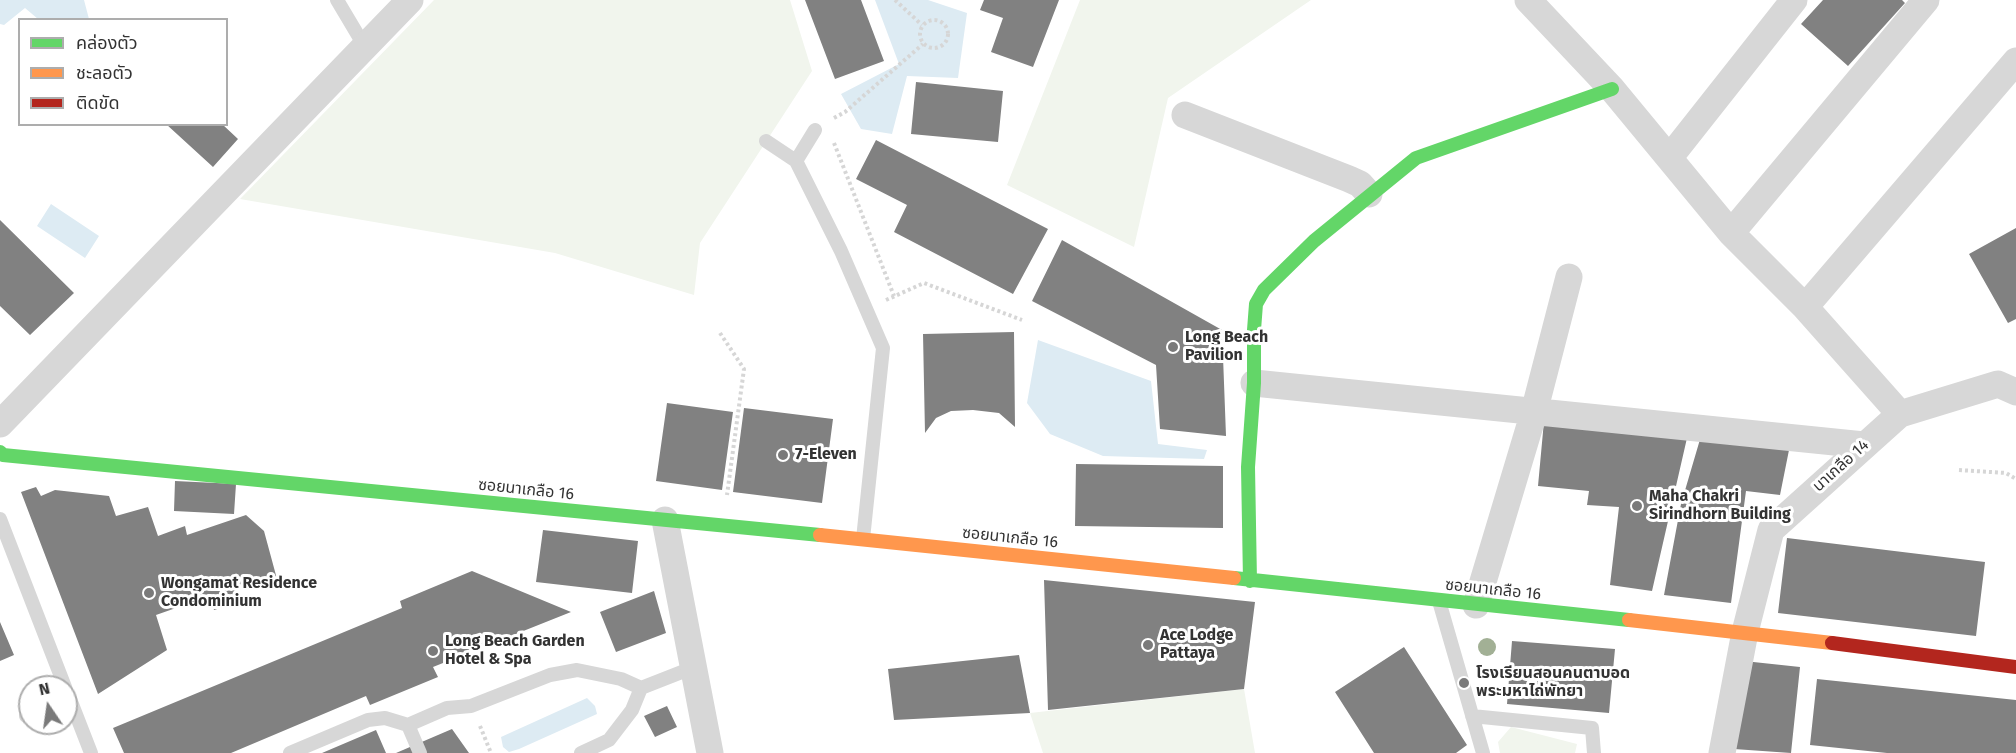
<!DOCTYPE html>
<html>
<head>
<meta charset="utf-8">
<style>
  body { margin:0 }
  #map { position:relative; width:2016px; height:753px; overflow:hidden; background:#fff; font-family:"Fira Sans","Noto Sans Thai",sans-serif }
  canvas { display:block }
  .legend { position:absolute; left:18px; top:18px; width:210px; height:108px; box-sizing:border-box; background:#fff; border:2px solid #adadad; margin:0; padding:8px 10px; list-style:none; font-size:18px; color:#333 }
  .legend li { display:flex; align-items:center; gap:12px; height:30px }
  .legend b { width:30px; border:2px solid #adadad }
  .north { position:absolute; left:18px; top:675px; width:60px; height:60px; box-sizing:border-box; background:#fff; border:2px solid #adadad; border-radius:50%; rotate:347deg; font-size:16px; font-weight:700; line-height:24px; text-align:center; color:#333 }
  .north::after { content:''; display:block; margin:auto; width:21px; height:27px; background:#7a7a7a; clip-path:polygon(50% 0,100% 100%,50% 72%,0 100%) }
</style>
</head>
<body>
<div id="map">
<canvas width="2016" height="753"></canvas>
<ul class="legend">
<li><b style="height:8px;background:#63d668"></b>คล่องตัว</li>
<li><b style="height:8px;background:#ff974d"></b>ชะลอตัว</li>
<li><b style="height:8px;background:#b3261e"></b>ติดขัด</li>
</ul>
<div class="north">N</div>
</div>
<script>
const ctx = document.querySelector('canvas').getContext('2d');
ctx.lineJoin = 'round';
function fill(path, color) {
  ctx.fillStyle = color;
  ctx.fill(path, 'evenodd');
}
function poly(rows) {
  const path = new Path2D();
  for (const r of rows) {
    if (r.length === 3) {
      path.moveTo(r[0] + r[2], r[1]);
      path.arc(r[0], r[1], r[2], 0, 2 * Math.PI);
      continue;
    }
    path.moveTo(r[0], r[1]);
    for (let i = 2; i < r.length; i += 2) path.lineTo(r[i], r[i + 1]);
  }
  return path;
}
function trace(path, color, width, dash) {
  ctx.strokeStyle = color;
  ctx.lineWidth = width;
  ctx.lineCap = dash ? 'butt' : 'round';
  ctx.setLineDash(dash || []);
  ctx.stroke(path);
}
function drawText(font, color, halo, rows, align = 'center') {
  ctx.font = font + ' "Fira Sans","Noto Sans Thai",sans-serif';
  ctx.lineWidth = 6;
  ctx.setLineDash([]);
  ctx.textBaseline = 'middle';
  ctx.strokeStyle = halo;
  ctx.fillStyle = color;
  for (const [text, x, y, turn = 0] of rows) {
    ctx.save();
    ctx.translate(x, y);
    ctx.rotate((+turn || 0) * Math.PI / 180);
    ctx.textAlign = isNaN(turn) ? turn : align;
    if (halo) ctx.strokeText(text, 0, 0);
    ctx.fillText(text, 0, 0);
    ctx.restore();
  }
}
const green = poly([
  [434,0,790,0,812,71,700,243,694,295,555,253,240,199],
  [1080,0,1311,0,1168,98,1134,247,1007,185],
  [1244,689,1255,753,1043,753,1030,713],
  [1511,727,1577,744,1575,753,1500,753,1498,742]
]);
const water = poly([
  [0,0,84,0,89,19,38,19,25,8,4,25,0,24],
  [875,0,928,0,967,13,958,78,907,76,892,134,861,129,841,94,899,64],
  [51,204,99,236,85,258,37,226],
  [1038,340,1151,381,1158,444,1207,450,1204,459,1103,456,1050,434,1027,403],
  [587,698,595,706,597,714,519,749,509,752,503,747,501,737]
]);
const building = poly([
  [805,0,861,0,884,61,835,79],
  [984,0,1059,0,1033,67,991,52,1003,18,980,10],
  [1823,0,1902,0,1905,3,1848,66,1801,24],
  [916,82,1003,91,998,142,911,134],
  [166,124,222,124,238,139,213,167],
  [876,140,1048,229,1013,294,894,232,907,205,856,179],
  [0,220,74,293,30,335,0,306],
  [2016,228,2016,319,2008,323,1969,254],
  [1062,240,1222,330,1226,436,1160,429,1156,365,1032,301],
  [1014,332,1015,427,999,413,973,410,951,411,936,418,925,433,923,334],
  [667,403,733,412,722,490,656,481],
  [744,408,833,419,822,503,733,492],
  [1544,421,1687,438,1652,591,1610,585,1619,507,1587,505,1589,491,1538,486],
  [1701,436,1790,445,1780,495,1746,491,1731,603,1664,595,1681,504],
  [1076,464,1223,466,1223,528,1075,526],
  [175,481,236,484,234,514,174,511],
  [36,487,41,496,55,490,109,496,116,516,148,507,158,536,185,526,187,535,246,515,264,531,277,579,237,590,240,602,214,610,210,596,156,615,167,650,98,694,21,492],
  [543,530,638,541,632,593,536,582],
  [1787,538,1985,562,1976,636,1778,613],
  [472,571,571,612,433,667,438,677,370,705,366,696,231,753,124,753,113,728,402,608,400,601],
  [1044,580,1255,602,1244,689,1048,710],
  [654,591,666,633,616,652,600,612],
  [0,622,14,655,0,661],
  [1512,641,1615,649,1609,713,1507,704],
  [1404,647,1467,745,1456,753,1374,753,1335,692],
  [1019,655,1030,713,894,720,888,669],
  [1744,661,1800,667,1791,753,1734,749],
  [1817,679,2016,700,2016,753,1887,753,1810,745],
  [667,706,677,727,655,737,644,716],
  [452,729,469,753,396,753],
  [376,730,386,753,322,753]
]);
const path = poly([
  [895,0,922,25],
  [934,34,14],
  [834,118,845,112,923,44],
  [834,143,894,296],
  [886,300,924,283,1022,320],
  [720,333,744,369,727,495],
  [1959,470,2006,473,2016,479],
  [480,726,491,753]
]);
const lane = poly([
  [337,0,365,47],
  [815,130,796,161,841,251,883,348,863,539],
  [766,141,796,161],
  [0,519,65,687],
  [1439,601,1483,753],
  [70,699,91,753],
  [26,716,30,715],
  [1472,716,1592,728,1594,753],
  [290,753,368,720,385,718,408,725],
  [420,753,408,725,447,708,471,706,550,675,577,670,621,679,641,688,692,668],
  [581,753,609,740,632,710,641,688]
]);
const street = poly([
  [1528,0,1612,89,1731,233,1805,307,1900,414],
  [1185,115,1349,179,1360,184,1369,194],
  [1670,157,1794,0],
  [1731,233,1926,0],
  [1805,307,2016,61],
  [1254,383,1864,445],
  [0,424,410,0],
  [665,520,710,753],
  [1476,605,1534,412,1569,277],
  [1722,753,1745,632,1771,530,1900,414,1998,384,2016,392]
]);
const fast = poly([
  [0,452,3,455,820,535],
  [1234,578,1629,620],
  [1250,581,1248,467,1254,383,1254,330,1256,304,1264,290,1314,241,1416,158,1612,89]
]);
const slow = poly([
  [820,535,1234,578],
  [1629,620,1832,643]
]);
const jam = poly([
  [1832,643,2016,667]
]);
const trees = [
  [1487,647]
];
const markers = [
  [1173,347,6,"#7a7a7a"],
  [783,455,6,"#7a7a7a"],
  [1637,506,6,"#7a7a7a"],
  [149,593,6,"#7a7a7a"],
  [1148,645,6,"#7a7a7a"],
  [433,651,6,"#7a7a7a"],
  [1464,683,6,"#7a7a7a"]
];
const poiNames = [
  ["Long Beach",1185,338],
  ["Pavilion",1185,356],
  ["7-Eleven",795,455],
  ["Maha Chakri",1649,497],
  ["Sirindhorn Building",1649,515],
  ["Wongamat Residence",161,584],
  ["Condominium",161,602],
  ["Ace Lodge",1160,636],
  ["Pattaya",1160,654],
  ["Long Beach Garden",445,642],
  ["Hotel & Spa",445,660],
  ["โรงเรียนสอนคนตาบอด",1476,674],
  ["พระมหาไถ่พัทยา",1476,692]
];
const streetNames = [
  ["นาเกลือ 14",1841,466,-42],
  ["ซอยนาเกลือ 16",526,490,6],
  ["ซอยนาเกลือ 16",1010,538,6],
  ["ซอยนาเกลือ 16",1493,590,6]
];
fill(green, '#f1f5ed');
fill(water, '#ddebf3');
fill(building, '#818181');
trace(path, '#d6d6d6', 4, [3, 3]);
trace(lane, '#d7d7d7', 14);
trace(street, '#d7d7d7', 27);
trace(fast, '#63d668', 14);
trace(slow, '#ff974d', 14);
trace(jam, '#b3261e', 14);
ctx.fillStyle = '#a2b095';
for (const [x, y] of trees) {
  ctx.beginPath();
  ctx.arc(x, y, 9, 0, 2 * Math.PI);
  ctx.fill();
}
for (const [x, y, r, color] of markers) {
  const dot = new Path2D();
  dot.arc(x, y, r, 0, 2 * Math.PI);
  ctx.fillStyle = color;
  ctx.fill(dot);
  trace(dot, '#fff', 2);
}
drawText('bold 16px', '#333', '#fff', poiNames, 'left');
drawText('16px', '#333', '#fff', streetNames);
</script>
</body>
</html>
